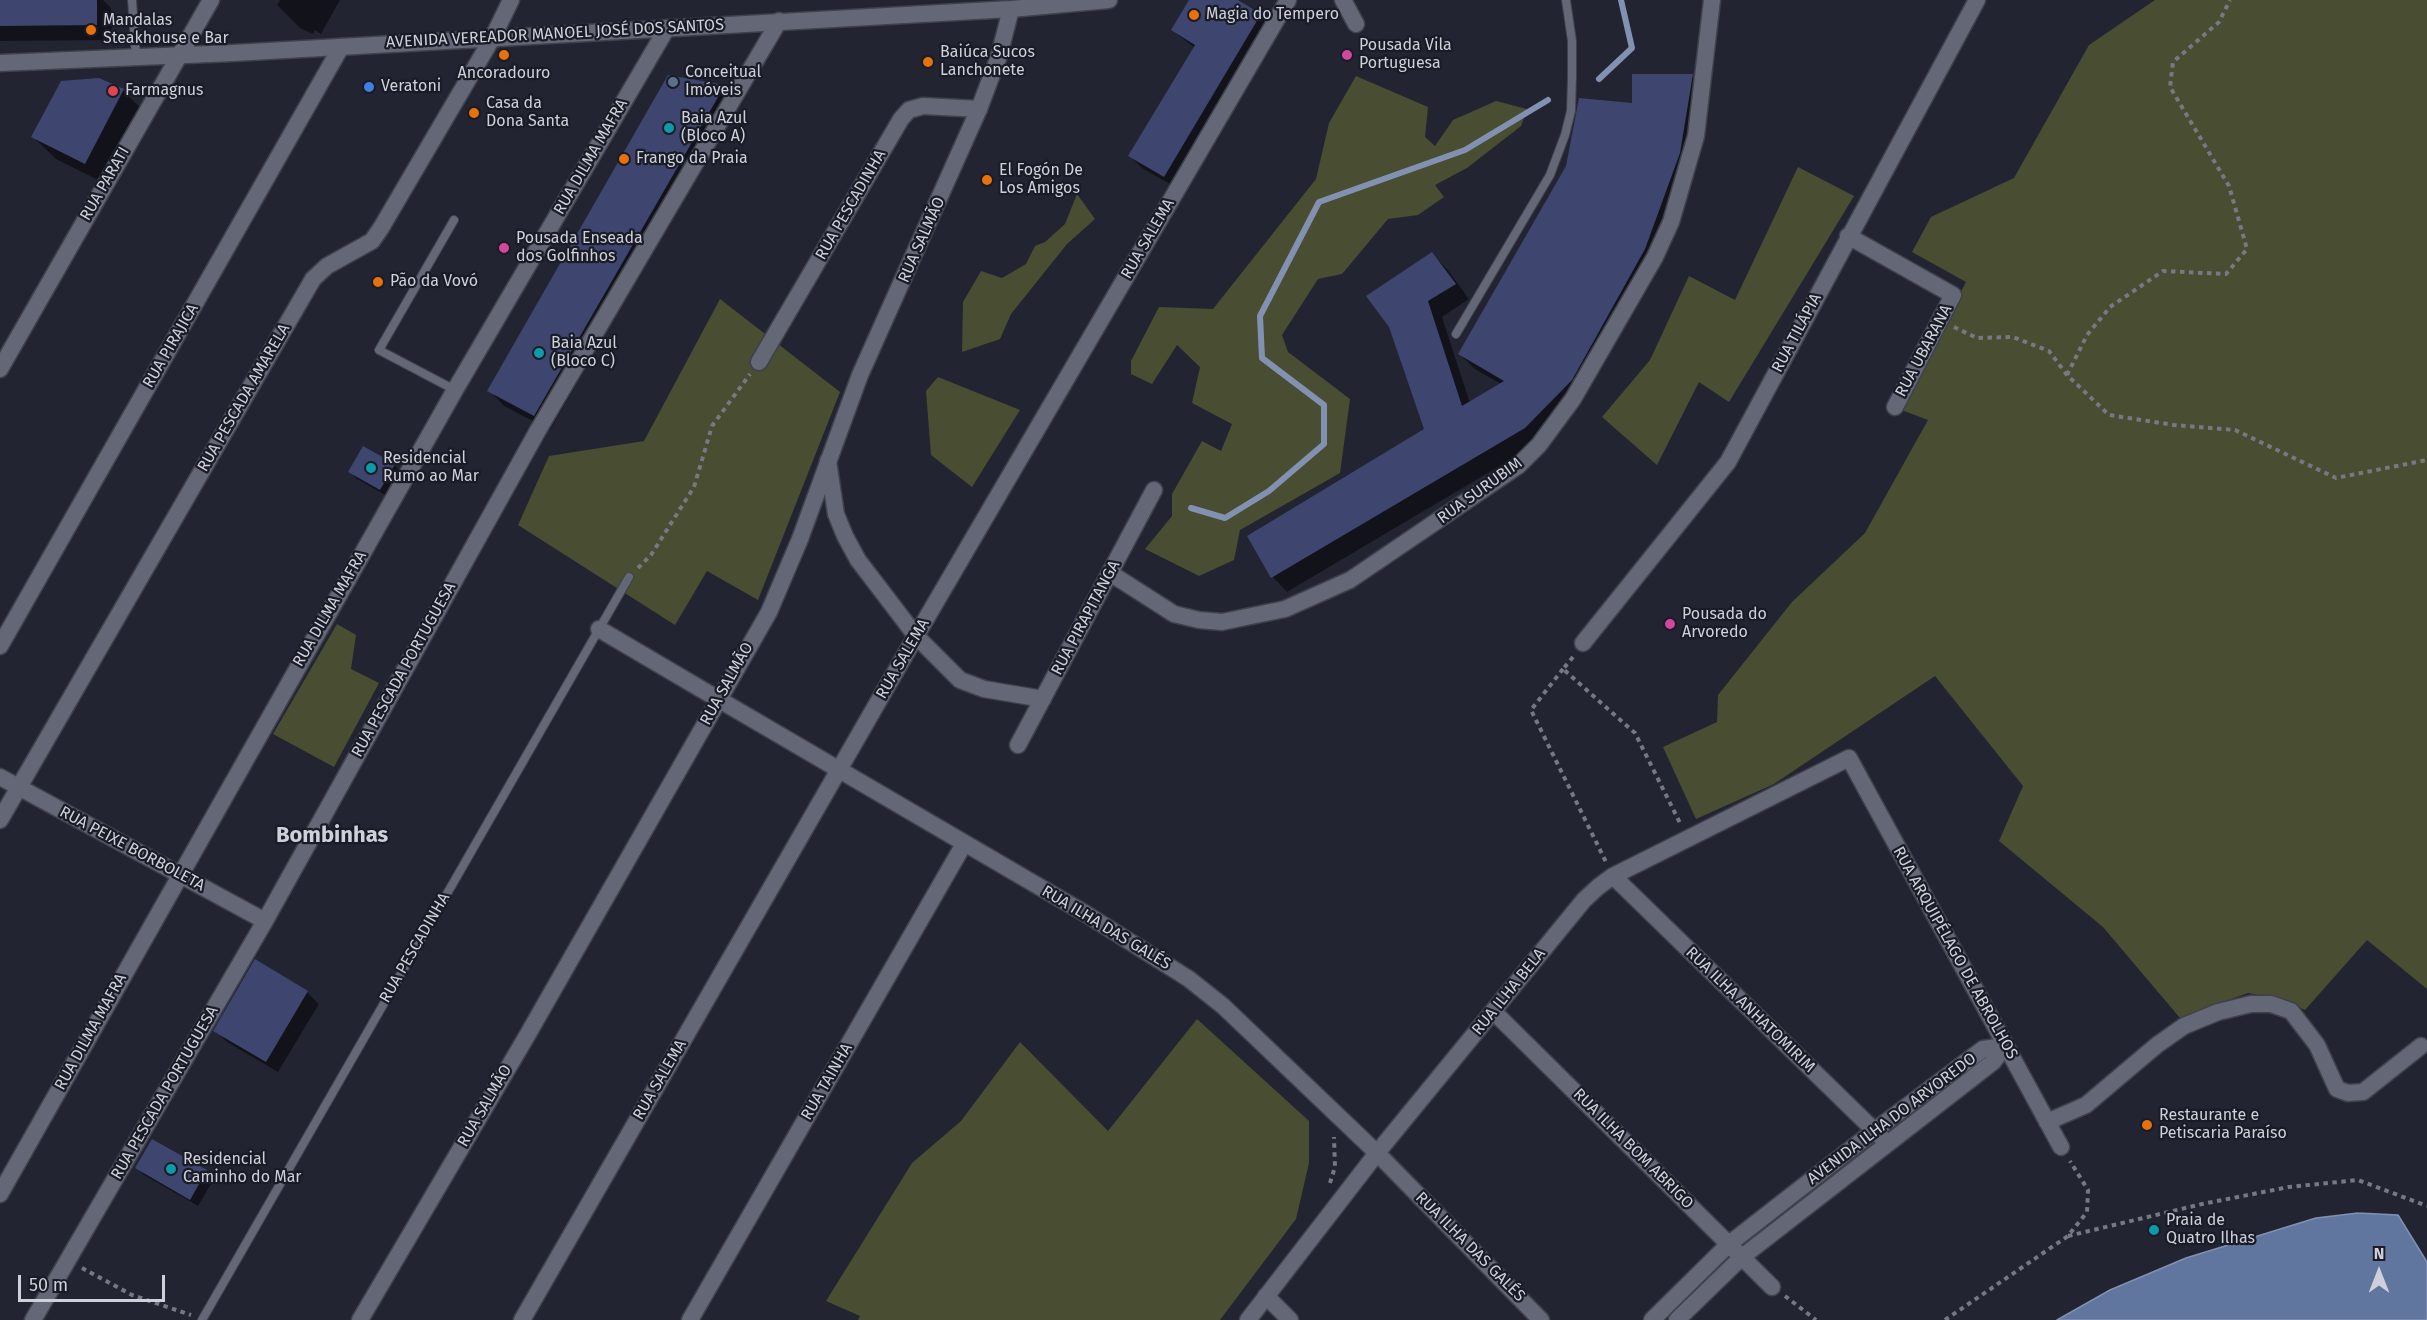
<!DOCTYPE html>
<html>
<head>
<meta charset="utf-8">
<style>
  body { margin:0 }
  #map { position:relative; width:2427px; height:1320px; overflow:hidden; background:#222531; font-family:"Fira Sans",sans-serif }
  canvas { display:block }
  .north { position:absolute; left:2349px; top:1242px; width:60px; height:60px; -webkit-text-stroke:4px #191b27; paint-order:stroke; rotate:0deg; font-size:16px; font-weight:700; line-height:24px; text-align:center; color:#cfd1da }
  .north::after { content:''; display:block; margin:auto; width:21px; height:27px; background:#cfd1da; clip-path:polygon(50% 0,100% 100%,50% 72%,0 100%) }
  .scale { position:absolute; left:18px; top:1275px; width:147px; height:27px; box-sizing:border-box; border:3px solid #cfd1da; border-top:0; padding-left:8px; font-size:18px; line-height:21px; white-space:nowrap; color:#cfd1da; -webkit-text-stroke:4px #191b27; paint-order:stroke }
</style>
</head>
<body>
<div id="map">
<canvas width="2427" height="1320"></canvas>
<div class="north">N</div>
<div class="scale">50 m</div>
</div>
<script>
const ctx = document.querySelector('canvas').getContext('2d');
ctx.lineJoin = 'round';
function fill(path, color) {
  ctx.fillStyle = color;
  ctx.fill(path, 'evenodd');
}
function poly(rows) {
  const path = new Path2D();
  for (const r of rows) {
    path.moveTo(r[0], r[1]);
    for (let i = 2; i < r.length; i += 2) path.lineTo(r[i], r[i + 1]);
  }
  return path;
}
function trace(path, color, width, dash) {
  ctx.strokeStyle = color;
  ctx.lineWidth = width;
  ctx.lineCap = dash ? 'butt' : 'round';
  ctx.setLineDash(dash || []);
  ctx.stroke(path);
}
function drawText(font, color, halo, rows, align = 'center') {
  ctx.font = font + ' "Fira Sans",sans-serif';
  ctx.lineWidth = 4.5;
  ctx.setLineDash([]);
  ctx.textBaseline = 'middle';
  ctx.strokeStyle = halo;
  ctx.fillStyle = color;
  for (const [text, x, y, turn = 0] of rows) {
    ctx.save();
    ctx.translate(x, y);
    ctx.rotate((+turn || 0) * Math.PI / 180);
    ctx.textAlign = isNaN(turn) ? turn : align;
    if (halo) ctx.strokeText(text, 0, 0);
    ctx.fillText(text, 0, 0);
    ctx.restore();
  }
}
const green = poly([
  [2155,0,2427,0,2427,989,2367,940,2305,1010,2280,999,2248,993,2180,1018,2103,927,1999,841,2023,786,1935,676,1774,784,1696,819,1663,747,1717,722,1718,695,1792,602,1865,533,1928,420,1899,409,1966,282,1912,252,1931,217,2014,178,2089,45],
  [1356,76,1428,107,1425,137,1435,146,1453,120,1496,101,1527,109,1521,126,1467,168,1435,185,1444,197,1418,215,1388,219,1342,274,1318,279,1282,335,1288,352,1350,399,1340,473,1240,530,1234,560,1199,576,1145,549,1172,516,1172,494,1202,441,1221,451,1232,424,1192,403,1200,367,1177,345,1152,384,1131,374,1131,361,1159,307,1213,309,1316,179,1329,123],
  [1798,167,1854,196,1729,402,1699,382,1657,465,1602,417,1650,360,1689,276,1735,300],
  [1077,194,1095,219,1067,244,1011,314,1000,339,962,352,963,302,981,271,1002,278,1026,264,1035,246,1045,242,1065,224],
  [720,299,840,392,758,600,707,571,675,625,518,525,549,456,644,441],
  [938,377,1020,410,972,487,931,455,926,391],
  [337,624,356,635,351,669,379,683,334,767,273,734],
  [1197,1019,1309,1121,1309,1163,1296,1219,1220,1320,858,1320,860,1316,826,1301,912,1163,961,1121,1020,1042,1108,1131]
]);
const water = poly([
  [2358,1213,2398,1215,2427,1262,2427,1320,2057,1320,2110,1290,2186,1258,2316,1218,2358,1213]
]);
const shadow = poly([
  [0,0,103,0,111,8,112,40,0,41],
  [280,0,340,0,321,34,315,30,313,34,300,28,277,5],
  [1191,0,1235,0,1260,15,1272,27,1175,187,1142,168,1130,156,1195,48,1172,30],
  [1692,76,1707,90,1659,264,1586,395,1540,442,1287,592,1273,577,1426,429,1390,326,1432,254,1447,269,1469,299,1442,317,1470,403,1501,384,1475,369,1460,354,1634,104],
  [98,79,123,91,146,113,108,185,56,159,33,137],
  [724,86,739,101,550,430,504,406,489,390],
  [394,465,401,472,387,496,357,479,350,472],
  [255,961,307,992,319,1004,278,1072,227,1042,215,1030],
  [137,1168,206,1171,214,1179,198,1206,144,1175]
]);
const stream = poly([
  [1599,79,1632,48,1621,0],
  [1191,508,1225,518,1269,491,1324,444,1324,405,1262,358,1260,316,1319,202,1465,150,1548,100]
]);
const building = poly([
  [0,0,97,0,97,25,0,26],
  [1189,0,1238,0,1261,14,1164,177,1128,156,1195,45,1171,30],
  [1632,74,1693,74,1680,153,1645,249,1572,380,1525,428,1271,578,1247,536,1424,429,1389,327,1366,296,1432,252,1456,284,1428,301,1462,406,1504,381,1458,354,1566,166,1579,98,1632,103],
  [668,75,725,85,534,416,487,391],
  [99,78,124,89,85,164,31,137,61,81],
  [363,446,395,464,380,490,348,472],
  [255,959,308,991,266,1062,213,1031],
  [152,1139,207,1170,190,1200,135,1168]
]);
const path = poly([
  [1954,327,1977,338,2013,337,2049,351,2067,375,2109,415,2174,425,2235,430,2336,478,2427,460],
  [2067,375,2087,335,2110,307,2163,271,2226,274,2247,249,2229,186,2170,87,2173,62,2219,22,2230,0],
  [638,568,651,555,694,487,712,426,750,374],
  [1573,657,1563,669,1635,733,1681,825],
  [1563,669,1531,710,1606,862],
  [1330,1183,1335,1167,1334,1137],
  [2068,1236,2202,1204,2289,1187,2358,1180,2427,1206],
  [82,1268,132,1295,191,1315],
  [1785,1296,1816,1320],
  [1945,1320,2068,1236,2087,1212,2088,1190,2070,1161]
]);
const service = poly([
  [132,0,136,57],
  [454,220,379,350,455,390],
  [1456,334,1550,175,1565,135,1571,111,1572,77,1572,41,1566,0],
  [202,1320,629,577]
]);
const minor = poly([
  [1343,0,1356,24],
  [1848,236,1953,295,1895,407],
  [759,362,901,119,909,110,923,106,979,109],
  [0,369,211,0],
  [828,461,836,514,845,536,858,560,916,636,960,680,984,689,1043,699],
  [1110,573,1174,614,1199,620,1222,622,1285,609,1350,580,1518,466,1539,445,1573,399,1655,257,1671,222,1696,136,1712,0],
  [599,629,718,699],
  [1583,643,1728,462,1977,0],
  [0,646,341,47],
  [1018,745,1154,490],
  [0,777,265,921],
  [0,820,313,279,327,266,372,241,381,228,493,37,511,0],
  [1613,876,1881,1137],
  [1493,1011,1772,1287],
  [2047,1122,2086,1105,2157,1045,2184,1026,2218,1012,2251,1004,2271,1004,2291,1011,2317,1045,2337,1089,2348,1093,2363,1092,2421,1046],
  [0,1194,455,390,667,28],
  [1266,1296,1290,1320],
  [33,1320,265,921,537,432,779,21],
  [690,1320,964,844],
  [1541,1320,1377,1153,1584,900,1598,887,1613,876,1849,758,2061,1147],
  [1652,1320,1729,1244,1874,1131,1983,1049,2005,1046],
  [1677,1320,1742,1257,1993,1062,2005,1046]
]);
const tertiary = poly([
  [718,699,1086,914,1189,979,1223,1006,1377,1153,1248,1320]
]);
const secondary = poly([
  [0,63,233,53,1011,9,1109,0],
  [360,1320,528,1034,769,612,800,539,860,375,979,109,999,56,1011,9],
  [522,1320,916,636,1288,0]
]);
const markers = [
  [1194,15,6,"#e8710a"],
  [91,30,6,"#e8710a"],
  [504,55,6,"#e8710a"],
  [1347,55,6,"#d1479c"],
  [928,62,6,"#e8710a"],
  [673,82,6,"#5c6f8a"],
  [369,87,6,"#3f7fe0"],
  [113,91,6,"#e0444e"],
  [474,113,6,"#e8710a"],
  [669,128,6,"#0f9aa8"],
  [624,159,6,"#e8710a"],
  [987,180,6,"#e8710a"],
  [504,248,6,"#d1479c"],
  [378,282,6,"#e8710a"],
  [539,353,6,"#0f9aa8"],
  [371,468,6,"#0f9aa8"],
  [1670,624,6,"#d1479c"],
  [2147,1125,6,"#e8710a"],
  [171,1169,6,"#0f9aa8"],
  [2154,1230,6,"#0f9aa8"]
];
const poiNames = [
  ["Magia do Tempero",1206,15],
  ["Mandalas",103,21],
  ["Steakhouse e Bar",103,39],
  ["Pousada Vila",1359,46],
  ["Portuguesa",1359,64],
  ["Baiúca Sucos",940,53],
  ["Lanchonete",940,71],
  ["Conceitual",685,73],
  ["Imóveis",685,91],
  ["Ancoradouro",504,74,"center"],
  ["Veratoni",381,87],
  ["Farmagnus",125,91],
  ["Casa da",486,104],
  ["Dona Santa",486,122],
  ["Baia Azul",681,119],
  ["(Bloco A)",681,137],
  ["Frango da Praia",636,159],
  ["El Fogón De",999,171],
  ["Los Amigos",999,189],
  ["Pousada Enseada",516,239],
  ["dos Golfinhos",516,257],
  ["Pão da Vovó",390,282],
  ["Baia Azul",551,344],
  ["(Bloco C)",551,362],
  ["Residencial",383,459],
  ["Rumo ao Mar",383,477],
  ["Pousada do",1682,615],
  ["Arvoredo",1682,633],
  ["Restaurante e",2159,1116],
  ["Petiscaria Paraíso",2159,1134],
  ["Residencial",183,1160],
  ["Caminho do Mar",183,1178],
  ["Praia de",2166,1221],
  ["Quatro Ilhas",2166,1239]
];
const streetNames = [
  ["AVENIDA VEREADOR MANOEL JOSÉ DOS SANTOS",555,34,-3],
  ["RUA DILMA MAFRA",591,157,-60],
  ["RUA PARATI",105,184,-60],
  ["RUA PESCADINHA",851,205,-60],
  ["RUA SALEMA",1148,239,-60],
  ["RUA SALMÃO",922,240,-66],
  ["RUA TILÁPIA",1797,333,-62],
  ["RUA PIRAJICA",171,346,-60],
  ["RUA UBARANA",1924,351,-62],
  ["RUA PESCADA AMARELA",244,398,-60],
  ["RUA SURUBIM",1480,491,-36],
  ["RUA DILMA MAFRA",330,609,-60],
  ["RUA PIRAPITANGA",1086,618,-62],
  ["RUA SALEMA",903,659,-60],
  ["RUA PESCADA PORTUGUESA",404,670,-61],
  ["RUA SALMÃO",727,684,-61],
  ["RUA PEIXE BORBOLETA",132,849,28],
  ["RUA ILHA DAS GALÉS",1106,928,31],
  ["RUA PESCADINHA",415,948,-60],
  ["RUA ARQUIPÉLAGO DE ABROLHOS",1955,953,61],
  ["RUA ILHA BELA",1509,992,-51],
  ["RUA ILHA ANHATOMIRIM",1750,1010,44],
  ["RUA DILMA MAFRA",91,1032,-61],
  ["RUA SALEMA",660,1080,-60],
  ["RUA TAINHA",827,1082,-60],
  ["RUA PESCADA PORTUGUESA",165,1093,-60],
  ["RUA SALMÃO",485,1106,-60],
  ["AVENIDA ILHA DO ARVOREDO",1892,1119,-37],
  ["RUA ILHA BOM ABRIGO",1633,1149,45],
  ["RUA ILHA DAS GALÉS",1470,1247,45]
];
const districtNames = [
  ["Bombinhas",332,836]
];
fill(green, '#494d32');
fill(water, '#61769f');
trace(water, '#8291b1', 1.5);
fill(shadow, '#0007');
trace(stream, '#8291b1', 6);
fill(building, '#3e456e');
trace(service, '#3f414b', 10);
trace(minor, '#3f414b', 19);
trace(tertiary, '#3f414b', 19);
trace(secondary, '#3f414b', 19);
trace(path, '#767983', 4, [4.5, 4.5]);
trace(service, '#636776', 8);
trace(minor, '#636776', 16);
trace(tertiary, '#636776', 16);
trace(secondary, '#636776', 16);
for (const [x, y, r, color] of markers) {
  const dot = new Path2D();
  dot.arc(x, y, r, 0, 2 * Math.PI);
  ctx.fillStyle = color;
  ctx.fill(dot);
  trace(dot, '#191b27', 2);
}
drawText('16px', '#cfd1da', '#191b27', poiNames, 'left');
drawText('16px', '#cfd1da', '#191b27', streetNames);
drawText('bold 22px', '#cfd1da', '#191b27', districtNames);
</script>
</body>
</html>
